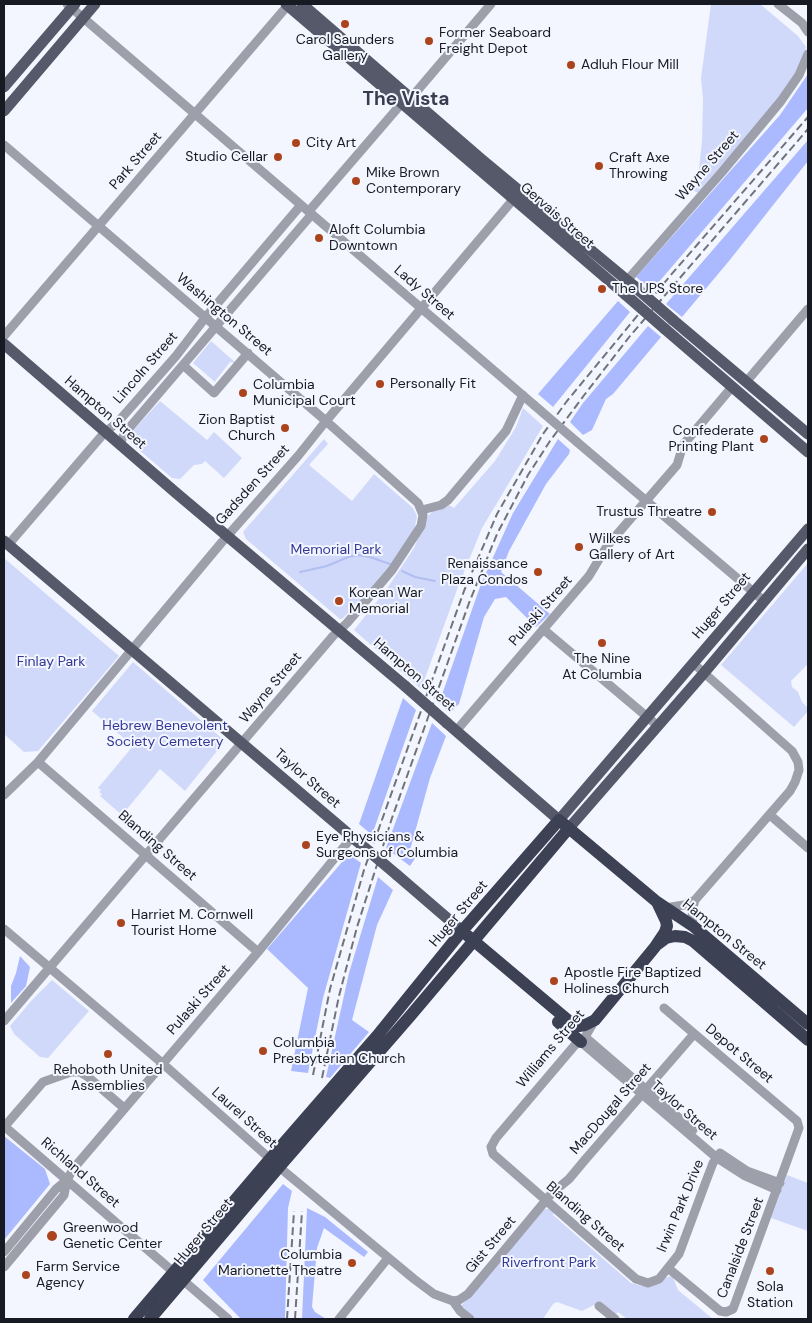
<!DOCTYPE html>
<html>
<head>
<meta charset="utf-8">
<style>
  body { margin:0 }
  #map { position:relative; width:812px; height:1323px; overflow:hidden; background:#f3f6ff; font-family:"DM Sans",sans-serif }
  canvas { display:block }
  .frame { position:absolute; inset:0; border:5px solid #181a23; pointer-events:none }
</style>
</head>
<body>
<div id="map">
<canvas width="812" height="1323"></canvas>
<div class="frame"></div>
</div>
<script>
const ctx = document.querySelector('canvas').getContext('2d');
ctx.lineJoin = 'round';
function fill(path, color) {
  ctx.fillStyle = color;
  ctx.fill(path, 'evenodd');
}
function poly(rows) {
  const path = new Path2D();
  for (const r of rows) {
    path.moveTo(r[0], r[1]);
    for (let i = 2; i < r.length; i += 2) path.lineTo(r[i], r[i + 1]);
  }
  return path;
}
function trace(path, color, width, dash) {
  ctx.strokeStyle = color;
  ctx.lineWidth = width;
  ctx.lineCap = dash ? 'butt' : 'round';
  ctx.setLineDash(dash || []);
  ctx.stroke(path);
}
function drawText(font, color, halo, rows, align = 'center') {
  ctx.font = font + ' "DM Sans",sans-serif';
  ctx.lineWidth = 4;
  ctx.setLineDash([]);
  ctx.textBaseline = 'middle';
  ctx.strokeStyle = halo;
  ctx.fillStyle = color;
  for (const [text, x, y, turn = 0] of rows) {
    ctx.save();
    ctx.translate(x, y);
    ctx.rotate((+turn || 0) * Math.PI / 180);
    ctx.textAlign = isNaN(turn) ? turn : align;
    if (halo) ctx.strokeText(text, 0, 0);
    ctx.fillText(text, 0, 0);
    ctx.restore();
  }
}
const green = poly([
  [711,4,760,4,798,36,806,47,801,65,783,95,698,193,692,190,699,169,702,141,703,99,701,78],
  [211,341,236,363,230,362,216,380,215,382,193,363],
  [160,401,207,440,214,432,242,458,224,478,205,461,202,464,194,465,180,479,172,478,131,443,129,438,130,434],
  [523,408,543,426,482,528,458,587,421,689,354,630,386,590,414,548,427,517,433,511,449,505,454,508,495,461,516,427],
  [324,439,328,444,309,465,352,501,374,474,413,508,417,516,415,527,396,558,363,598,342,619,340,619,246,539,243,532],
  [4,558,119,656,38,751,24,752,4,734],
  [808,563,808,664,791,681,792,687,798,692,802,702,808,708,808,711,794,727,721,665],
  [133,662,225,741,185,791,160,769,122,815,100,796,102,794,99,792,101,790,98,788,133,746,92,711],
  [52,980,89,1011,48,1058,40,1057,14,1034,10,1026,32,1000],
  [787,1175,808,1183,808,1231,771,1218],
  [545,1209,550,1209,554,1212,553,1215,631,1283,642,1286,671,1276,673,1277,678,1290,713,1319,627,1319,618,1312,615,1315,596,1304,582,1311,557,1302,553,1304,543,1319,476,1319,462,1307,462,1305,541,1212]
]);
const forest = poly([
  [808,74,808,108,652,290,636,277,780,115],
  [808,140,808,161,729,261,682,317,666,304],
  [618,301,630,312,553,407,538,394],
  [648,326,661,337,613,394,606,399,592,430,583,435,570,422,583,403],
  [558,439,570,450,569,454,546,484,509,551,501,572,550,614,536,627,506,597,495,599,484,617,459,704,450,713,439,703,481,584,513,513],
  [403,698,416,710,372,835,359,824],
  [432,723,446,736,430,778,410,850,416,857,410,866,386,848],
  [349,854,361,863,323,998,308,1073,291,1071,308,988,267,949],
  [378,877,393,890,377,925,352,1020,369,1032,330,1078,326,1077,349,973],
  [20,956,30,967,26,986,11,1003,11,986,16,973],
  [4,1136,45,1169,50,1184,4,1240],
  [283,1184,292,1191,288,1208,285,1319,241,1319,203,1280],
  [307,1208,325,1217,368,1252,364,1257,324,1228,317,1248,312,1307,315,1312,326,1319,302,1319]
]);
const stream = poly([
  [402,571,415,577,435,581],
  [300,572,327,566,348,557,358,555,370,557,390,564]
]);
const minor = poly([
  [67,4,534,405],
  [778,4,802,23,808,32],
  [4,145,326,421,418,503,423,515,421,526,392,570,347,623,333,636,4,1021],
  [309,211,402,103,411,98,491,4],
  [623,285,722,172,781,101,799,75,808,54],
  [4,336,289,4],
  [183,365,214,393,248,353],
  [746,382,808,309],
  [577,442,764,601],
  [120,445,124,434,312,214],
  [422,510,441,505,448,500,506,431,523,395],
  [8,545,105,432,117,423,176,356,205,318,301,205],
  [543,629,658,726],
  [456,731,589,576,607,546,677,465,683,445,732,387],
  [38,762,258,952],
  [4,795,38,762,222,542,298,456,326,421,517,195],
  [770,815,808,848],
  [665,908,684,905,695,900,790,791,795,782,799,770,798,762,792,751,694,664],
  [693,926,692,911,695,900],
  [4,929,162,1063,285,1172,414,1279,434,1294,453,1301,460,1311,470,1319],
  [664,1008,797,1121,799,1128,733,1309,726,1312,720,1311,668,1268],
  [595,1020,585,1037,575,1045,496,1138,491,1147,493,1154,636,1279,648,1283,659,1279,679,1254,705,1184,713,1163,720,1153],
  [585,1037,693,1130],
  [581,1042,717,1158,745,1176,777,1190],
  [4,1126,228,1319],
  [5,1126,43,1082,71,1072,80,1072,88,1077,124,1108],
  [720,1153,747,1171,780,1183],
  [4,1252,56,1189,67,1180],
  [4,1267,64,1195,67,1180,73,1169,258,952,352,837],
  [453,1301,459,1300,468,1294,552,1193,569,1179,584,1161,694,1034],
  [599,1306,615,1319],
  [339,1319,388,1258]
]);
const major = poly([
  [286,4,626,295],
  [302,4,481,159,634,286],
  [4,87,75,4],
  [4,111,95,4],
  [673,320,808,434],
  [665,329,808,452],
  [4,344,175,492,405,686],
  [4,541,352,837],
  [447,723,559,820,808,529],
  [569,828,704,673,808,549],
  [397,875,462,931]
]);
const highway = poly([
  [468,936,569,1021,579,1026,585,1025,595,1020,655,947,665,932,667,926,666,921,657,902],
  [658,944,666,938,675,936,685,937,693,941,808,1040],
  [558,1022,581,1042],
  [134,1319,270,1159,377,1036,462,931,559,820,657,902,693,926,808,1024],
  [150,1319,279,1167,411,1015,569,828]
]);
const rail = poly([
  [313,1075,330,989,364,870,464,591,497,514,543,434,567,401,670,276,808,117],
  [322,1078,339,996,357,927,392,818,469,603,497,534,528,475,550,441,585,394,630,336,808,129],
  [287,1319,294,1211],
  [295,1319,302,1211]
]);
const minorBridge = poly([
  [534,405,577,442]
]);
const majorBridge = poly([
  [634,286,673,320],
  [626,295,665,329],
  [405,686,447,723],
  [352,837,397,875]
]);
const markers = [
  [345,24,5,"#ab441d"],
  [429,41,5,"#ab441d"],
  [571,65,5,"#ab441d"],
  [296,143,5,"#ab441d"],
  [278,157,5,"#ab441d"],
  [599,166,5,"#ab441d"],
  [356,181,5,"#ab441d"],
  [319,238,5,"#ab441d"],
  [602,289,5,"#ab441d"],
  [380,384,5,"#ab441d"],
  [243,393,5,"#ab441d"],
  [285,428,5,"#ab441d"],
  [764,439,5,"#ab441d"],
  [712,512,5,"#ab441d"],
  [579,547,5,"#ab441d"],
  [538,572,5,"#ab441d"],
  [339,601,5,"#ab441d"],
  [602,643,5,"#ab441d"],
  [306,845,5,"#ab441d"],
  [121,923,5,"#ab441d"],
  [554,981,5,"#ab441d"],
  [263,1051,5,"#ab441d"],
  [108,1054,5,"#ab441d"],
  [52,1236,6,"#ab441d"],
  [352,1263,5,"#ab441d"],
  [770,1271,5,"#ab441d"],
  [26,1275,5,"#ab441d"]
];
const poiNames = [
  ["Former Seaboard",439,33],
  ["Freight Depot",439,49],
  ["Carol Saunders",345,40,"center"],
  ["Gallery",345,56,"center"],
  ["Adluh Flour Mill",581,65],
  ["City Art",306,143],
  ["Studio Cellar",268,157,"right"],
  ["Craft Axe",609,158],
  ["Throwing",609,174],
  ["Mike Brown",366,173],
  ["Contemporary",366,189],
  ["Aloft Columbia",329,230],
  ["Downtown",329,246],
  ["The UPS Store",612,289],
  ["Personally Fit",390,384],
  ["Columbia",253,385],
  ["Municipal Court",253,401],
  ["Zion Baptist",275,420,"right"],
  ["Church",275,436,"right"],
  ["Confederate",754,431,"right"],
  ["Printing Plant",754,447,"right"],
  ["Trustus Threatre",702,512,"right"],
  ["Wilkes",589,539],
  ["Gallery of Art",589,555],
  ["Renaissance",528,564,"right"],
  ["Plaza Condos",528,580,"right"],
  ["Korean War",349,593],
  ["Memorial",349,609],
  ["The Nine",602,659,"center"],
  ["At Columbia",602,675,"center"],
  ["Eye Physicians &",316,837],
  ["Surgeons of Columbia",316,853],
  ["Harriet M. Cornwell",131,915],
  ["Tourist Home",131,931],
  ["Apostle Fire Baptized",564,973],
  ["Holiness Church",564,989],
  ["Columbia",273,1043],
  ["Presbyterian Church",273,1059],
  ["Rehoboth United",108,1070,"center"],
  ["Assemblies",108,1086,"center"],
  ["Greenwood",63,1228],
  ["Genetic Center",63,1244],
  ["Columbia",342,1255,"right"],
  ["Marionette Theatre",342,1271,"right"],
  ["Farm Service",36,1267],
  ["Agency",36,1283],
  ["Sola",770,1287,"center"],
  ["Station",770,1303,"center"]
];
const streetNames = [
  ["Park Street",136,161,-49],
  ["Wayne Street",708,166,-49],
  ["Gervais Street",557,216,41],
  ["Lady Street",424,293,41],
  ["Washington Street",224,315,40],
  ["Lincoln Street",146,368,-49],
  ["Hampton Street",105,413,41],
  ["Gadsden Street",253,485,-48],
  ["Huger Street",722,606,-50],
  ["Pulaski Street",541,611,-49],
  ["Hampton Street",414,675,41],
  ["Wayne Street",271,688,-50],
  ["Taylor Street",307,779,41],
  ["Blanding Street",157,846,41],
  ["Huger Street",459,914,-50],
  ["Hampton Street",724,935,39],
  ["Pulaski Street",199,1000,-49],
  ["Williams Street",551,1049,-50],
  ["Depot Street",739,1054,40],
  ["MacDougal Street",611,1109,-49],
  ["Taylor Street",684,1111,41],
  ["Laurel Street",244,1118,42],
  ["Richland Street",80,1173,41],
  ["Irwin Park Drive",681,1206,-67],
  ["Blanding Street",585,1217,41],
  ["Huger Street",204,1232,-50],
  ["Gist Street",491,1245,-50],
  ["Canalside Street",741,1248,-69]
];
const parkNames = [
  ["Memorial Park",336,550],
  ["Finlay Park",51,662],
  ["Hebrew Benevolent",165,726],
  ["Society Cemetery",165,742],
  ["Riverfront Park",549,1263]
];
const districtNames = [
  ["The Vista",406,100]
];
fill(green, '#d0d9fa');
fill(forest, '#abbafe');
trace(stream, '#b1bef1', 2);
trace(minor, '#9da0aa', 9);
trace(major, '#55596a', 11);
trace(highway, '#3c4154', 12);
trace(rail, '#71737c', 2, [8, 4]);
trace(minorBridge, '#9da0aa', 9);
trace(majorBridge, '#55596a', 11);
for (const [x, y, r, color] of markers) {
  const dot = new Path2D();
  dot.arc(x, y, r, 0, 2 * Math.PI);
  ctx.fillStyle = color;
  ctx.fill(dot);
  trace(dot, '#f3f6ff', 2);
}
drawText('14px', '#181a23', '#f3f6ff', poiNames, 'left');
drawText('14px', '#181a23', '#f3f6ff', streetNames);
drawText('14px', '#313896', '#f3f6ff', parkNames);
drawText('bold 19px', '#383c4f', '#f3f6ff', districtNames);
</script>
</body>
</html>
